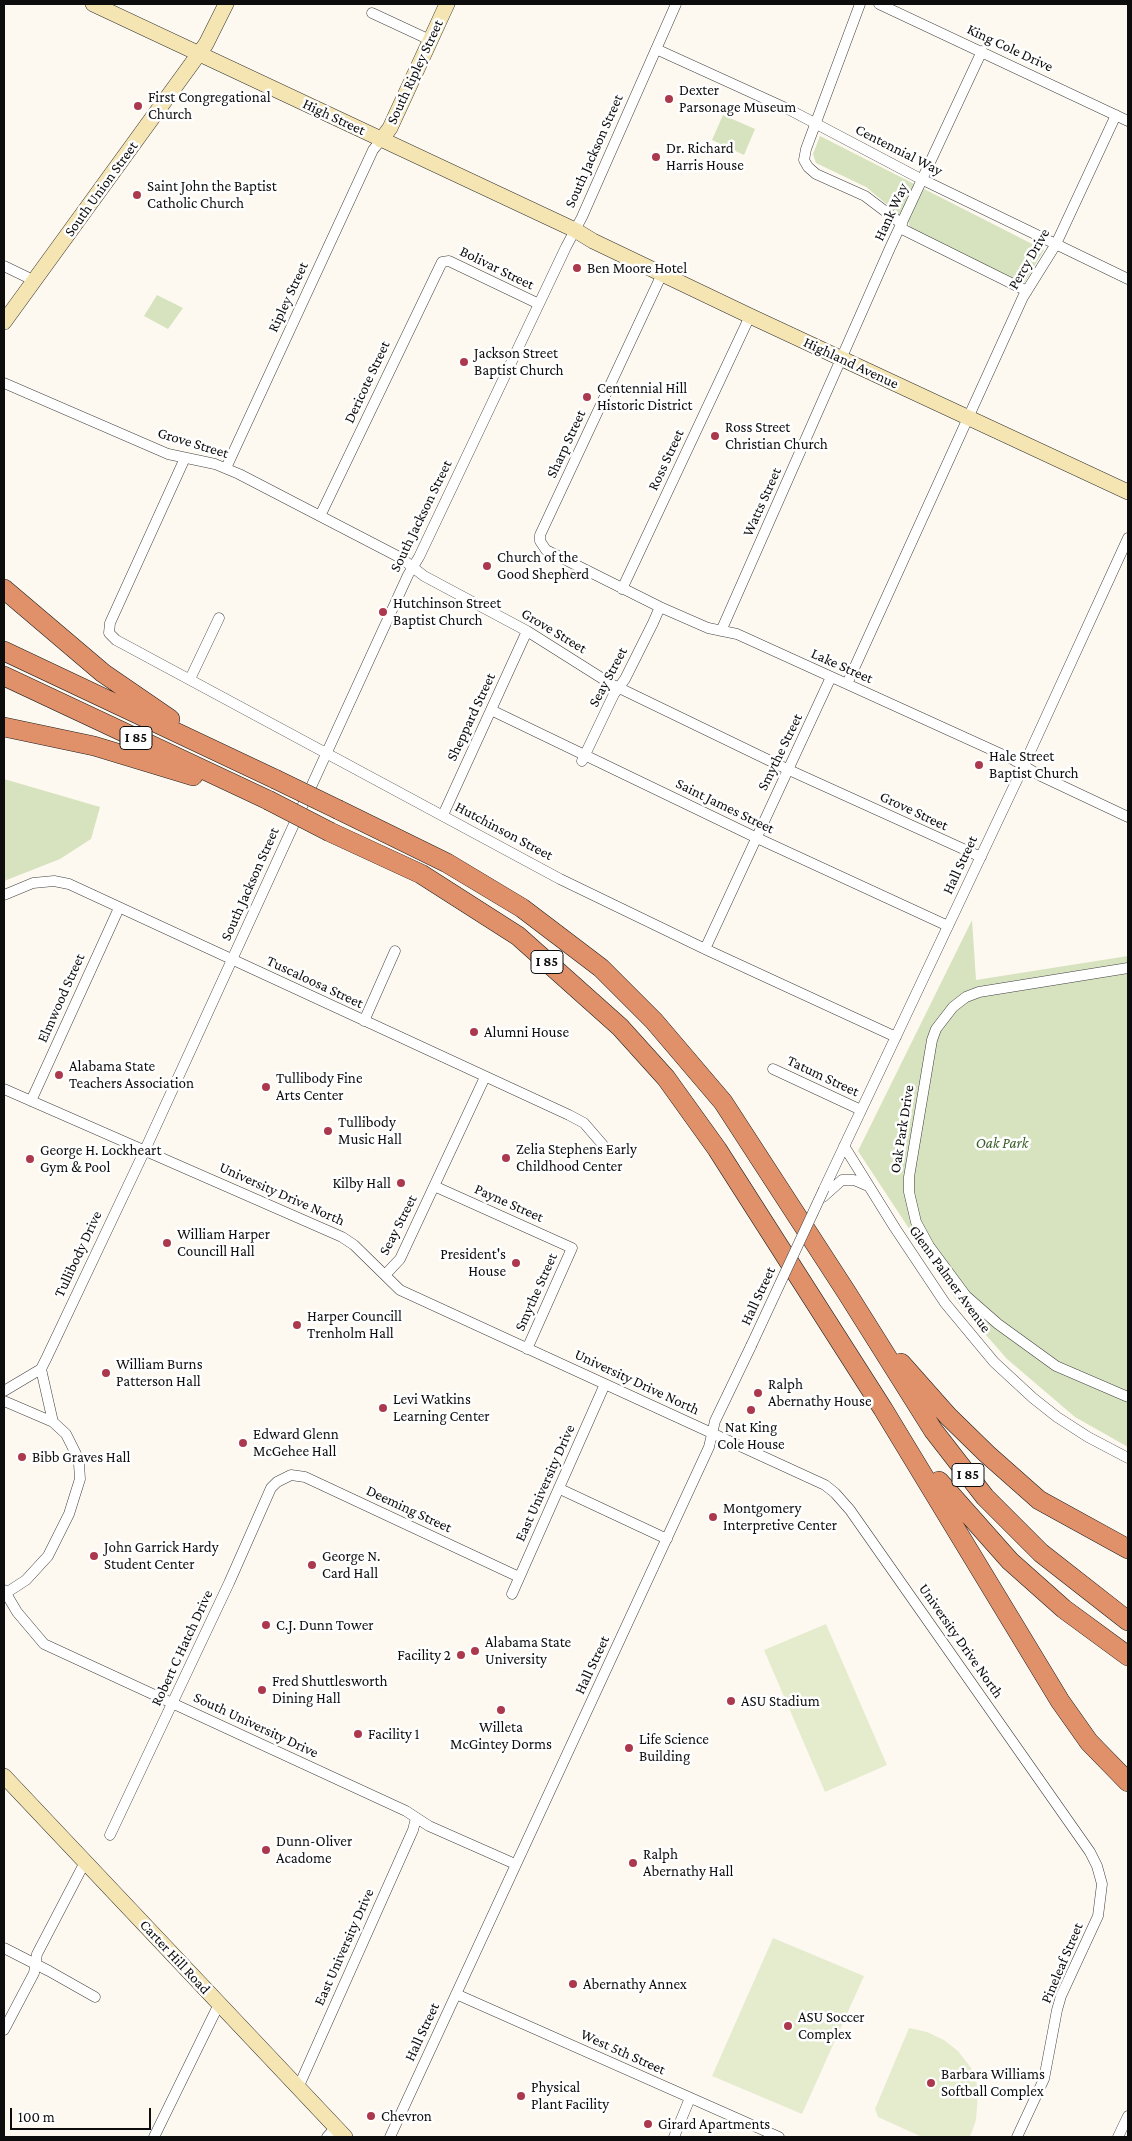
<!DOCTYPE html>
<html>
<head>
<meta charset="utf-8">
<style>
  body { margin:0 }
  #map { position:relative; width:1132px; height:2141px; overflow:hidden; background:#fdf9f0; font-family:"Crimson Pro",serif }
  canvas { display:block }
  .frame { position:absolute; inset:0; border:5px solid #0d0d0d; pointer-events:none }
  .scale { position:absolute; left:10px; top:2108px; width:141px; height:22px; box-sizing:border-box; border:2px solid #0d0d0d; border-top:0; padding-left:6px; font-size:15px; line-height:18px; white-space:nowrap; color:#0d0d0d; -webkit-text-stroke:4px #fff; paint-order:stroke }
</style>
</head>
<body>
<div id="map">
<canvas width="1132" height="2141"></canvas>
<div class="frame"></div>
<div class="scale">100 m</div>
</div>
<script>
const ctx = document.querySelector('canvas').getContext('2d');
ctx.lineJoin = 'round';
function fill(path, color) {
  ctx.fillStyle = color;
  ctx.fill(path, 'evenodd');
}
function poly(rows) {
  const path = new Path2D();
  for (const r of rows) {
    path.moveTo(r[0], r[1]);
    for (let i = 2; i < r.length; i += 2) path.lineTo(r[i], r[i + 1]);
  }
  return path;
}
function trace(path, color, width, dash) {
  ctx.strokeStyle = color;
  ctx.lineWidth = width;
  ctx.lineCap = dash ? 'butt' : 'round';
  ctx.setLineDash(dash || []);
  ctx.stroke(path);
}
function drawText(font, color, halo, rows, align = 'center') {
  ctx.font = font + ' "Crimson Pro",serif';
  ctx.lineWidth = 5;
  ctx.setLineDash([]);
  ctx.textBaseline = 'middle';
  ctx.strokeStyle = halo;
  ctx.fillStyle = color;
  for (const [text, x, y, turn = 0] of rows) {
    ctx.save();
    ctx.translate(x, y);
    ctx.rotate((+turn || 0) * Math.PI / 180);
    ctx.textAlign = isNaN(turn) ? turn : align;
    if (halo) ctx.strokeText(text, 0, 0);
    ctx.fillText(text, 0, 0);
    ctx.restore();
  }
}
const green = poly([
  [723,115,755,129,744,155,712,140],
  [820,136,1044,250,1025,282,1020,283,910,229,909,223,866,187,816,163,813,154],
  [157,295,183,308,168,329,144,316],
  [4,779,100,807,91,839,60,859,4,881],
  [972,920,976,980,1128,956,1128,1447,1075,1417,1007,1359,958,1303,858,1151]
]);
const pitch = poly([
  [826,1624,887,1765,825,1792,764,1650],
  [773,1938,864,1976,802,2114,712,2076],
  [909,2028,927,2032,944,2040,958,2051,975,2073,978,2093,976,2120,970,2137,922,2137,878,2117,875,2109]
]);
const street = poly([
  [860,4,806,149,804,160,808,167,816,174,865,196,902,224],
  [879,4,1128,121],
  [372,13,430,40],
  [656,49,790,110,917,177,1128,279],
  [900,228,1027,291],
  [4,266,35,281],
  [662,274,540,535,540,541,546,550,660,607,708,628,737,634,1012,759,1041,776,1128,817],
  [4,383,168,454,215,464,239,474,401,558,424,576,527,631,611,684,789,770,981,857],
  [185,458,110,623,109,633,116,640,560,879,705,949,896,1037],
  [226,468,373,150,381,140],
  [320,516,442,262,449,261,539,304],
  [622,589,750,316],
  [721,631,890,248,982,51],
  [190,679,219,618],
  [847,684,1023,297,1056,244,1116,115],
  [491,710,757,838,948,926],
  [582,761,614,694,625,679,653,623,660,607],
  [443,815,527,631],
  [4,895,33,883,54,881,69,884,569,1115,584,1123,603,1145],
  [705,949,831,677],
  [1128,968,979,992,966,997,953,1007,936,1029,932,1040,909,1177,909,1192,916,1222,929,1246,966,1296,998,1324,1056,1366,1128,1397],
  [364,1021,395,951],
  [773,1069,861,1110],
  [4,1089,342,1237,354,1245,400,1290,825,1485,835,1493,850,1510,1090,1852,1097,1866,1102,1884,1098,1916,1061,1996,1057,2010,1044,2079,1017,2137],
  [31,1101,119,908],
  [844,1146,895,1228,945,1303,994,1362,1033,1398,1057,1417,1088,1437,1128,1458],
  [434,1186,572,1248,527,1349],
  [824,1189,1024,765,1128,538],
  [823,1197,842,1180,854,1180,868,1186],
  [385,1275,400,1259,485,1077],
  [4,1391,41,1369,47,1357,144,1152,408,575,419,557,566,247,582,217,676,4],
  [4,1401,53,1422],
  [560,1489,667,1539],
  [4,1590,17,1612,44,1644,406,1811,429,1826,515,1864],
  [6,1593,26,1580,48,1556,69,1514,80,1479,79,1464,76,1454,66,1434,53,1422,41,1369],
  [512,1594,605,1384],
  [110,1835,229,1583,271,1488,277,1482,291,1475,305,1477,519,1577],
  [4,1948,49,1971,95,1997],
  [456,1994,779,2137],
  [4,2030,34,1973,37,1954,85,1862],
  [298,2088,413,1830,416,1818],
  [154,2137,219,2004],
  [327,2137,336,2127],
  [390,2137,709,1447,715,1421,751,1346],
  [674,2137,690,2098],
  [1118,2137,1128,2116]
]);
const secondary = poly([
  [93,4,575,230,593,241,750,316,1128,492],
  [381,140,390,128,447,4],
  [4,322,206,44,226,4],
  [4,1776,345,2137]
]);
const highway = poly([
  [4,589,103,673,170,719],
  [4,651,275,779],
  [4,676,268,800],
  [4,727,94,746,193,776],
  [339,810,447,863,522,908,601,968,654,1021,723,1102,847,1293,933,1430,985,1497,1041,1553,1128,1621],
  [330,832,421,874,518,936,620,1027,666,1078,717,1149,883,1409,1060,1701,1089,1742,1128,1782],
  [901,1363,948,1416,987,1454,1039,1500,1128,1549],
  [939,1481,1010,1561,1064,1609,1128,1656]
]);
const streetBridge = poly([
  [751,1346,824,1189]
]);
const highwayBridge = poly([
  [275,779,339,810],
  [268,800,330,832]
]);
const markers = [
  [669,99,5,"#ab384c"],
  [138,106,5,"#ab384c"],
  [656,157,5,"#ab384c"],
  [137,195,5,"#ab384c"],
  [577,268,5,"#ab384c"],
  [464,362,5,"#ab384c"],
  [587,397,5,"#ab384c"],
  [715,436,5,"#ab384c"],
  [487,566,5,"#ab384c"],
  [383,612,5,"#ab384c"],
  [979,765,5,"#ab384c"],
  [474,1032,5,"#ab384c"],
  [59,1075,5,"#ab384c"],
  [266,1087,5,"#ab384c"],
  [328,1131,5,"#ab384c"],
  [506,1158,5,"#ab384c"],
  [30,1159,5,"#ab384c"],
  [401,1183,5,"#ab384c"],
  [167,1243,5,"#ab384c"],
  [516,1263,5,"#ab384c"],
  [297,1325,5,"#ab384c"],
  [106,1373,5,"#ab384c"],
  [758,1393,5,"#ab384c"],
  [383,1408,5,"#ab384c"],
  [751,1410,5,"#ab384c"],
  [243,1443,5,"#ab384c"],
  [22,1457,5,"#ab384c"],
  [713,1517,5,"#ab384c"],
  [94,1556,5,"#ab384c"],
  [312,1565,5,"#ab384c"],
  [266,1625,5,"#ab384c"],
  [475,1651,5,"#ab384c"],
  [461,1655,5,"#ab384c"],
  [262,1690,5,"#ab384c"],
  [731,1701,5,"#ab384c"],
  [501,1710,5,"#ab384c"],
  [358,1734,5,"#ab384c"],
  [629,1748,5,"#ab384c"],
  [266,1850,5,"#ab384c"],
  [633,1863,5,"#ab384c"],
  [573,1984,5,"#ab384c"],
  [788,2026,5,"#ab384c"],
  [931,2083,5,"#ab384c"],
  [521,2096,5,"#ab384c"],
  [371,2116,5,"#ab384c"],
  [648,2124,5,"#ab384c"]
];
const shields = [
  [136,738,32],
  [547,962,32],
  [968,1475,32]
];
const shieldNames = [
  ["I 85",136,738],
  ["I 85",547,962],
  ["I 85",968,1475]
];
const streetNames = [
  ["King Cole Drive",1010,48,25],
  ["South Ripley Street",415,72,-65],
  ["High Street",334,117,25],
  ["Centennial Way",899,150,27],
  ["South Jackson Street",594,151,-66],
  ["South Union Street",101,189,-54],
  ["Hank Way",891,212,-65],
  ["Percy Drive",1029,259,-60],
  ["Bolivar Street",497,268,26],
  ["Ripley Street",288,297,-65],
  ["Highland Avenue",851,363,25],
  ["Dericote Street",367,382,-65],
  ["Grove Street",193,443,17],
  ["Sharp Street",566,444,-65],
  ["Ross Street",666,460,-65],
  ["Watts Street",762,502,-66],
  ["South Jackson Street",421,516,-64],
  ["Grove Street",554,631,31],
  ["Lake Street",842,666,24],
  ["Seay Street",608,677,-62],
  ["Sheppard Street",471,717,-65],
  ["Smythe Street",780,752,-64],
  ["Saint James Street",725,806,26],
  ["Grove Street",914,811,25],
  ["Hutchinson Street",504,831,28],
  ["Hall Street",960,865,-65],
  ["South Jackson Street",250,884,-66],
  ["Tuscaloosa Street",315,982,25],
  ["Elmwood Street",61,998,-66],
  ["Tatum Street",823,1076,25],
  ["Oak Park Drive",902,1129,-81],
  ["University Drive North",282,1194,24],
  ["Payne Street",509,1203,24],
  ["Seay Street",398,1225,-63],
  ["Tullibody Drive",78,1254,-65],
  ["Glenn Palmer Avenue",950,1279,54],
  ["Smythe Street",536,1292,-66],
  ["Hall Street",758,1296,-65],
  ["University Drive North",637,1382,25],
  ["East University Drive",545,1483,-66],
  ["Deeming Street",409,1509,25],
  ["University Drive North",961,1641,55],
  ["Robert C Hatch Drive",182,1648,-65],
  ["Hall Street",592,1665,-65],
  ["South University Drive",256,1725,25],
  ["East University Drive",344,1947,-66],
  ["Carter Hill Road",175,1957,47],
  ["Pineleaf Street",1062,1963,-67],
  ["Hall Street",422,2032,-65],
  ["West 5th Street",623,2052,24]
];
const poiNames = [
  ["Dexter",679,90],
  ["Parsonage Museum",679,107],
  ["First Congregational",148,97],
  ["Church",148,114],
  ["Dr. Richard",666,148],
  ["Harris House",666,165],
  ["Saint John the Baptist",147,186],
  ["Catholic Church",147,203],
  ["Ben Moore Hotel",587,268],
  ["Jackson Street",474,353],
  ["Baptist Church",474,370],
  ["Centennial Hill",597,388],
  ["Historic District",597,405],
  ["Ross Street",725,427],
  ["Christian Church",725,444],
  ["Church of the",497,557],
  ["Good Shepherd",497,574],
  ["Hutchinson Street",393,603],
  ["Baptist Church",393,620],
  ["Hale Street",989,756],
  ["Baptist Church",989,773],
  ["Alumni House",484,1032],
  ["Alabama State",69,1066],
  ["Teachers Association",69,1083],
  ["Tullibody Fine",276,1078],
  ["Arts Center",276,1095],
  ["Tullibody",338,1122],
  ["Music Hall",338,1139],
  ["Zelia Stephens Early",516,1149],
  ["Childhood Center",516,1166],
  ["George H. Lockheart",40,1150],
  ["Gym & Pool",40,1167],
  ["Kilby Hall",391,1183,"right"],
  ["William Harper",177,1234],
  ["Councill Hall",177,1251],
  ["President's",506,1254,"right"],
  ["House",506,1271,"right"],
  ["Harper Councill",307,1316],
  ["Trenholm Hall",307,1333],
  ["William Burns",116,1364],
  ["Patterson Hall",116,1381],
  ["Ralph",768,1384],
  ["Abernathy House",768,1401],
  ["Levi Watkins",393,1399],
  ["Learning Center",393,1416],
  ["Nat King",751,1427,"center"],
  ["Cole House",751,1444,"center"],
  ["Edward Glenn",253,1434],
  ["McGehee Hall",253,1451],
  ["Bibb Graves Hall",32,1457],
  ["Montgomery",723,1508],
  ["Interpretive Center",723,1525],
  ["John Garrick Hardy",104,1547],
  ["Student Center",104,1564],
  ["George N.",322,1556],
  ["Card Hall",322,1573],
  ["C.J. Dunn Tower",276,1625],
  ["Alabama State",485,1642],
  ["University",485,1659],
  ["Facility 2",451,1655,"right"],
  ["Fred Shuttlesworth",272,1681],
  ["Dining Hall",272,1698],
  ["ASU Stadium",741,1701],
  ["Willeta",501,1727,"center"],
  ["McGintey Dorms",501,1744,"center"],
  ["Facility 1",368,1734],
  ["Life Science",639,1739],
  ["Building",639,1756],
  ["Dunn-Oliver",276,1841],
  ["Acadome",276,1858],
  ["Ralph",643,1854],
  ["Abernathy Hall",643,1871],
  ["Abernathy Annex",583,1984],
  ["ASU Soccer",798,2017],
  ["Complex",798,2034],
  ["Barbara Williams",941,2074],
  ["Softball Complex",941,2091],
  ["Physical",531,2087],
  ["Plant Facility",531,2104],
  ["Chevron",381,2116],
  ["Girard Apartments",658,2124]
];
const parkNames = [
  ["Oak Park",1002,1143]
];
fill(green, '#d6e3be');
fill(pitch, '#e5ecce');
trace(street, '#404040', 11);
trace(secondary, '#2f2f2f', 16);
trace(highway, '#1e1e1e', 20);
trace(street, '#fff', 10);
trace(secondary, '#f4e5b3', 15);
trace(highway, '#e1916a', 19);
trace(streetBridge, '#404040', 11, []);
trace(highwayBridge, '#1e1e1e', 20, []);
trace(streetBridge, '#fff', 10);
trace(highwayBridge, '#e1916a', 19);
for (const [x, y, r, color] of markers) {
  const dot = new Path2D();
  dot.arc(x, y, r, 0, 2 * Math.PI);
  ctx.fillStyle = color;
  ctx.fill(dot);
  trace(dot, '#fff', 2);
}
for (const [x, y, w] of shields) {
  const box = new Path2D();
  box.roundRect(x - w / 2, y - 11.5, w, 23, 4);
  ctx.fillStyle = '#fff';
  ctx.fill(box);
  trace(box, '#0d0d0d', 1);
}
drawText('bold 14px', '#0d0d0d', null, shieldNames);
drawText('15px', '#0d0d0d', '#fff', streetNames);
drawText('15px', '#0d0d0d', '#fff', poiNames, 'left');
drawText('italic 15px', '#385c26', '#fff', parkNames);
</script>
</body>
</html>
